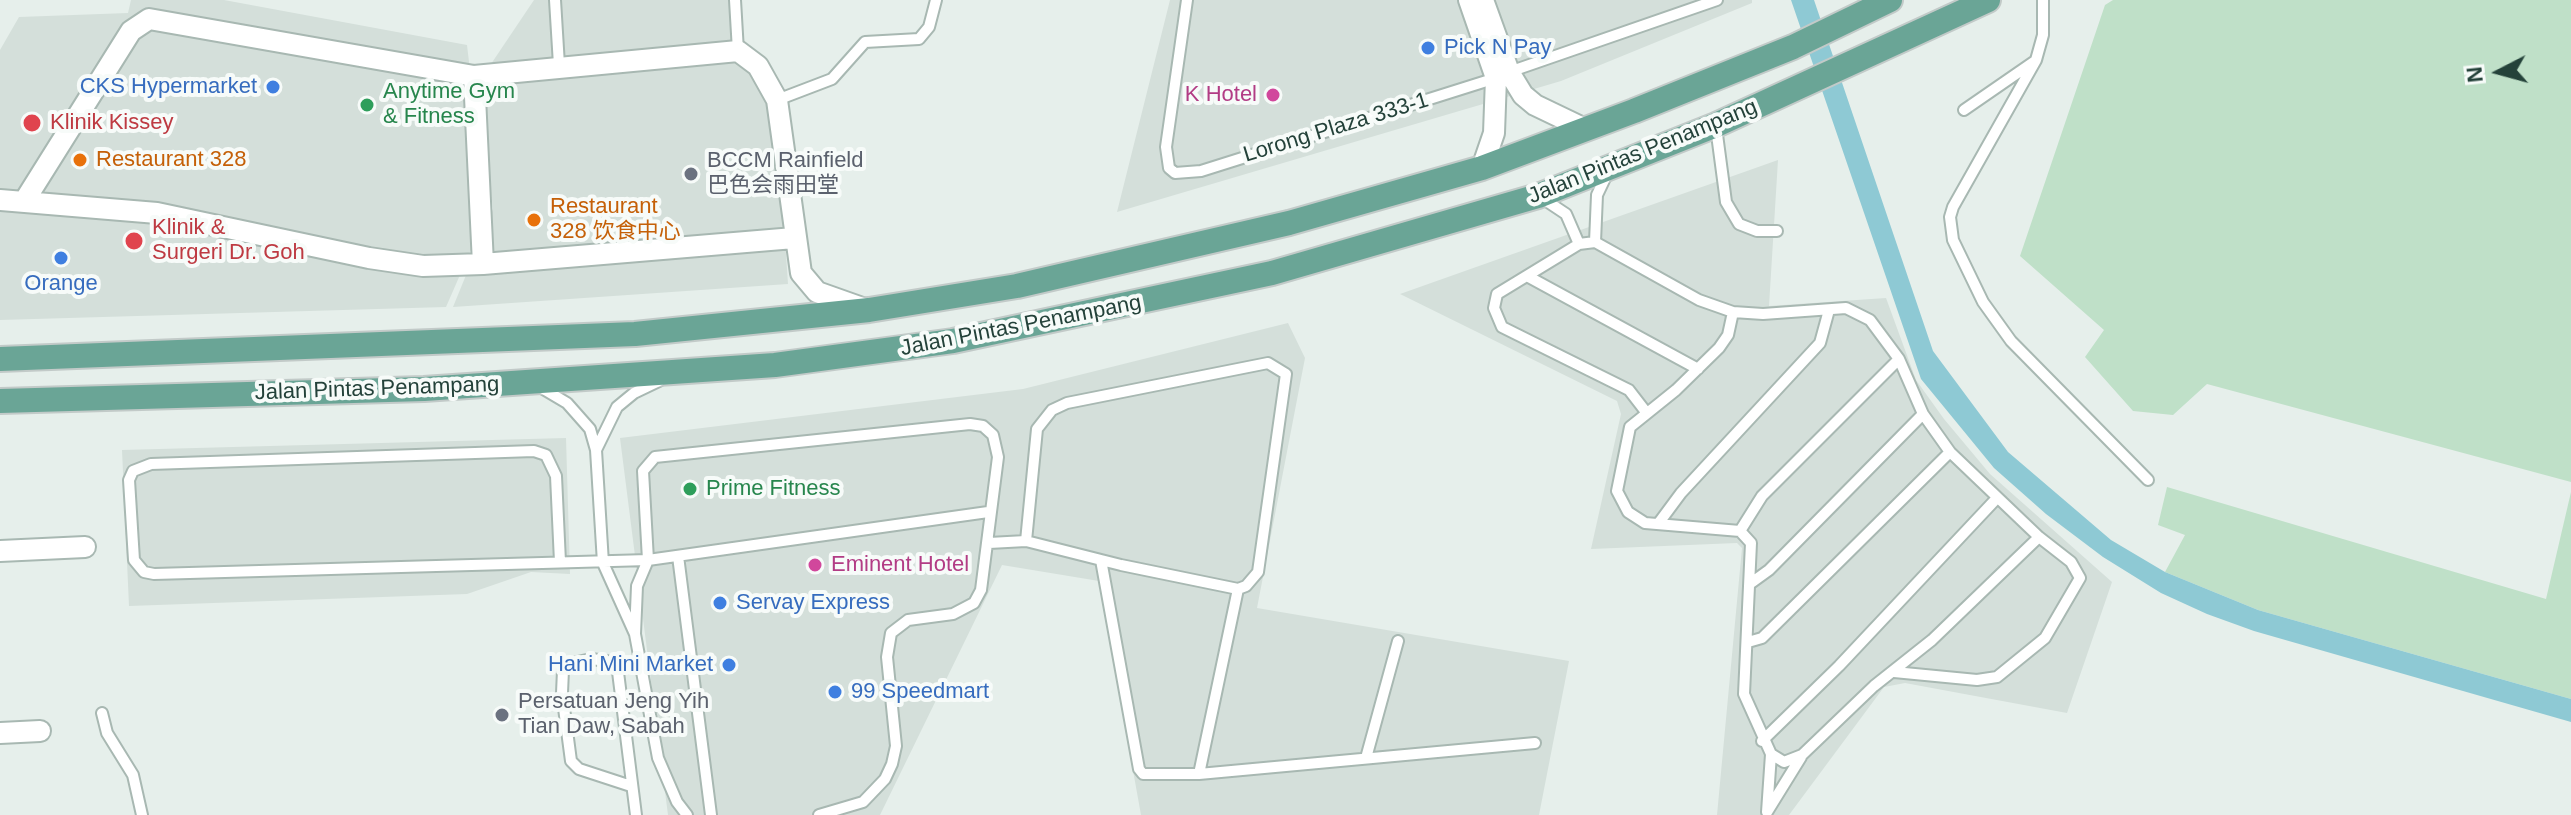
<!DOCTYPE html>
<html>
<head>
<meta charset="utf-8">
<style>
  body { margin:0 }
  #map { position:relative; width:2571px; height:815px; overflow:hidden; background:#e6efeb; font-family:Helvetica,sans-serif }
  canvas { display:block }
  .north { position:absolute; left:2459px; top:32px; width:80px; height:80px; -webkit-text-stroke:6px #f7fbf9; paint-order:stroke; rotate:264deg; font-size:22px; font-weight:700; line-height:32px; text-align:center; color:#24423a }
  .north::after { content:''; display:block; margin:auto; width:28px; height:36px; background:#24423a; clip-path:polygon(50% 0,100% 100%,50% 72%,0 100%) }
</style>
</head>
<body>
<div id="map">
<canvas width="2571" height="815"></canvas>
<div class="north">N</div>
</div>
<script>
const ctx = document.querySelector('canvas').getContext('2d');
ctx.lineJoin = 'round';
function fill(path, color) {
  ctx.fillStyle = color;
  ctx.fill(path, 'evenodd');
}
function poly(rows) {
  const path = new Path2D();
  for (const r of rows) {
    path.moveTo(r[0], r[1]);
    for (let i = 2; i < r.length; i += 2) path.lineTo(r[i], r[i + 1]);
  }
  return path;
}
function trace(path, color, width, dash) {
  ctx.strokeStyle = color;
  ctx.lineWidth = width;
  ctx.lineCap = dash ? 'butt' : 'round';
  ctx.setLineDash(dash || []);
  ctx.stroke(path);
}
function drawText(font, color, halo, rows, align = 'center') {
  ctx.font = font + ' Helvetica,"Noto Sans SC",sans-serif';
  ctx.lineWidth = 8;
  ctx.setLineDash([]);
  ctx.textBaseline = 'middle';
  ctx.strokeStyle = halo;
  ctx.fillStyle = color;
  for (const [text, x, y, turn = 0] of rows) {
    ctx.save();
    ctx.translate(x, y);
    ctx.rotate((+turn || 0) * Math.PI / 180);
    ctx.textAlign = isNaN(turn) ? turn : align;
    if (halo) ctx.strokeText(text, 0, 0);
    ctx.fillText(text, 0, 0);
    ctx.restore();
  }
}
const built = poly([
  [131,0,224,0,467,45,487,213,446,307,0,320,0,50,19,17,128,13],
  [534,0,737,0,740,51,774,77,788,284,453,307,493,209,476,75,491,64],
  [1170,0,1752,0,1752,3,1561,81,1117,212],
  [1778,160,1769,306,1886,298,1916,380,1944,419,1990,474,2112,582,2067,713,1905,683,1884,687,1789,815,1717,815,1742,548,1737,543,1591,549,1621,414,1617,401,1400,294],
  [1288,323,1305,358,1257,608,1569,661,1539,815,1141,815,1099,581,1002,565,880,815,668,815,620,438,1023,389],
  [566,438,570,574,531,572,467,594,129,606,122,450]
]);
const green = poly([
  [2113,0,2571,0,2571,482,2207,384,2173,415,2133,411,2085,357,2104,330,2020,256,2105,5],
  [2167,487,2546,599,2571,492,2571,699,2258,610,2165,572,2185,535,2158,525]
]);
const water = poly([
  [1791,0,1814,0,1933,351,2008,452,2111,540,2165,572,2258,610,2571,699,2571,722,2254,631,2207,614,2161,593,2103,557,2046,514,1994,468,1921,379]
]);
const lane = poly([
  [555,0,559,65],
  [735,0,738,51],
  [1187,0,1166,147,1169,168,1175,173,1201,171,1496,78],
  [2043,0,2043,35,2036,60,1953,207,1950,217,1953,240,1983,302,2011,341,2148,480],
  [1509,72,1717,0],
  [777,100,832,79,865,42,919,39,929,27,936,0],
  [1964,110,2035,61],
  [1716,127,1726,202,1739,224,1757,231,1777,231],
  [1542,198,1566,214,1579,244],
  [1595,242,1597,195,1607,174],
  [1527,276,1698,369],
  [1733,312,1728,335,1719,348,1676,390,1630,427,1617,491,1628,512,1645,523,1740,531,1751,543,1744,694,1771,754,1784,762,1802,755,1874,686,1932,640,2039,537],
  [540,387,567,403,590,429,596,450,603,563,635,634,658,758,677,802,687,815],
  [1646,412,1629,390,1502,327,1494,308,1497,294,1579,244,1595,242,1699,300,1733,312,1763,314,1846,308,1870,320,1899,359,1923,414,1950,452,2039,537,2071,562,2080,578,2045,638,1997,677,1977,680,1894,672],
  [596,450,617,407,634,393,659,381],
  [1658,524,1681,493,1820,343,1829,310],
  [1740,531,1762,496,1899,359],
  [989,543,1026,541,1121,565,1238,589,1246,586,1258,572,1286,374,1268,363,1067,403,1052,410,1037,429,1026,541],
  [678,556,711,815],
  [1101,560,1139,769,1143,774,1199,774,1535,743],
  [560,562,556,476,546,455,534,451,151,464,133,471,129,480,134,560,144,572,154,574,648,560,988,512],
  [1751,583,1769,570,1923,414],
  [635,634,637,586,648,560,643,471,655,457,970,424,983,426,993,435,998,457,981,590,974,603,953,614,908,620,891,633,887,657,896,746,892,764,885,779,863,802,819,815],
  [1748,642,1762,638,1950,452],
  [102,713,107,733,133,775,142,815],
  [1762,741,1839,666,1997,498],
  [1771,754,1767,812,1801,757],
  [1366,758,1398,641],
  [1199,774,1238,589],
  [631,786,579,769,571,761,562,693,563,670,569,664,591,659,607,661,618,672,636,815]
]);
const street = poly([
  [1469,0,1496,78,1494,133,1482,168],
  [1483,0,1509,72,1523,95,1535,105,1585,129],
  [474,76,483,264],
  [0,200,157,213,369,258,423,266,483,264,794,238],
  [25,200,131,31,149,19,474,76,738,51,758,66,777,100,801,273,817,292,865,309],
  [0,551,85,547],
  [0,733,40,731]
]);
const primary = poly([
  [0,359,635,334,869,310,1017,286,1289,223,1482,168,1634,111,1793,47,1890,0],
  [0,401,424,389,775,365,953,341,1272,273,1538,196,1716,125,1988,0]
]);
const markers = [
  [1428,48,8,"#3f7fe0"],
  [273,87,8,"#3f7fe0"],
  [1273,95,8,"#d1479c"],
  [367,105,8,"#2e9e5b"],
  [32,123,10,"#e0444e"],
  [80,160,8,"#e8710a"],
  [691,174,8,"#6b7280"],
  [534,220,8,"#e8710a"],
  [134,241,10,"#e0444e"],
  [61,258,8,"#3f7fe0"],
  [690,489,8,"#2e9e5b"],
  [815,565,8,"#d1479c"],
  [720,603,8,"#3f7fe0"],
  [729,665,8,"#3f7fe0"],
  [835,692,8,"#3f7fe0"],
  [502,715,8,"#6b7280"]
];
const shopNames = [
  ["Pick N Pay",1444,48],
  ["CKS Hypermarket",257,87,"right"],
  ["Orange",61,284,"center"],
  ["Servay Express",736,603],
  ["Hani Mini Market",713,665,"right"],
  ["99 Speedmart",851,692]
];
const leisureNames = [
  ["Anytime Gym",383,92],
  ["& Fitness",383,117],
  ["Prime Fitness",706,489]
];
const hotelNames = [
  ["K Hotel",1257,95],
  ["Eminent Hotel",831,565,"left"]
];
const healthNames = [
  ["Klinik Kissey",50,123],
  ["Klinik &",152,228],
  ["Surgeri Dr. Goh",152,253]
];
const streetNames = [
  ["Lorong Plaza 333-1",1336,128,-17],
  ["Jalan Pintas Penampang",1643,152,-22],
  ["Jalan Pintas Penampang",1021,326,-11],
  ["Jalan Pintas Penampang",377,389,-2]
];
const foodNames = [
  ["Restaurant 328",96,160],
  ["Restaurant",550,207],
  ["328 饮食中心",550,232]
];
const worshipNames = [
  ["BCCM Rainfield",707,161],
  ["巴色会雨田堂",707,186],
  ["Persatuan Jeng Yih",518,702],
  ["Tian Daw, Sabah",518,727]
];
fill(built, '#d4dfda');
fill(green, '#bfe0c8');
fill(water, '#8ec9d4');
trace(lane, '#a8b8b2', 14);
trace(street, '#a8b8b2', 24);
trace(primary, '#c2cac8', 28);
trace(lane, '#fff', 10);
trace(street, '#fff', 20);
trace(primary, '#6aa596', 24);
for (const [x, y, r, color] of markers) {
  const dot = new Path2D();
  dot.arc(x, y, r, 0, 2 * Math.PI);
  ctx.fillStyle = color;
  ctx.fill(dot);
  trace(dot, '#f7fbf9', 3);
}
drawText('22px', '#366cbe', '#f7fbf9', shopNames, 'left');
drawText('22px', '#27864d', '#f7fbf9', leisureNames, 'left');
drawText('22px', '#b23c85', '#f7fbf9', hotelNames, 'right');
drawText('22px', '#be3a42', '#f7fbf9', healthNames, 'left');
drawText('22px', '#24423a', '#f7fbf9', streetNames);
drawText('22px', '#c56008', '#f7fbf9', foodNames, 'left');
drawText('22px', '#5b616d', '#f7fbf9', worshipNames, 'left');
</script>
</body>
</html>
